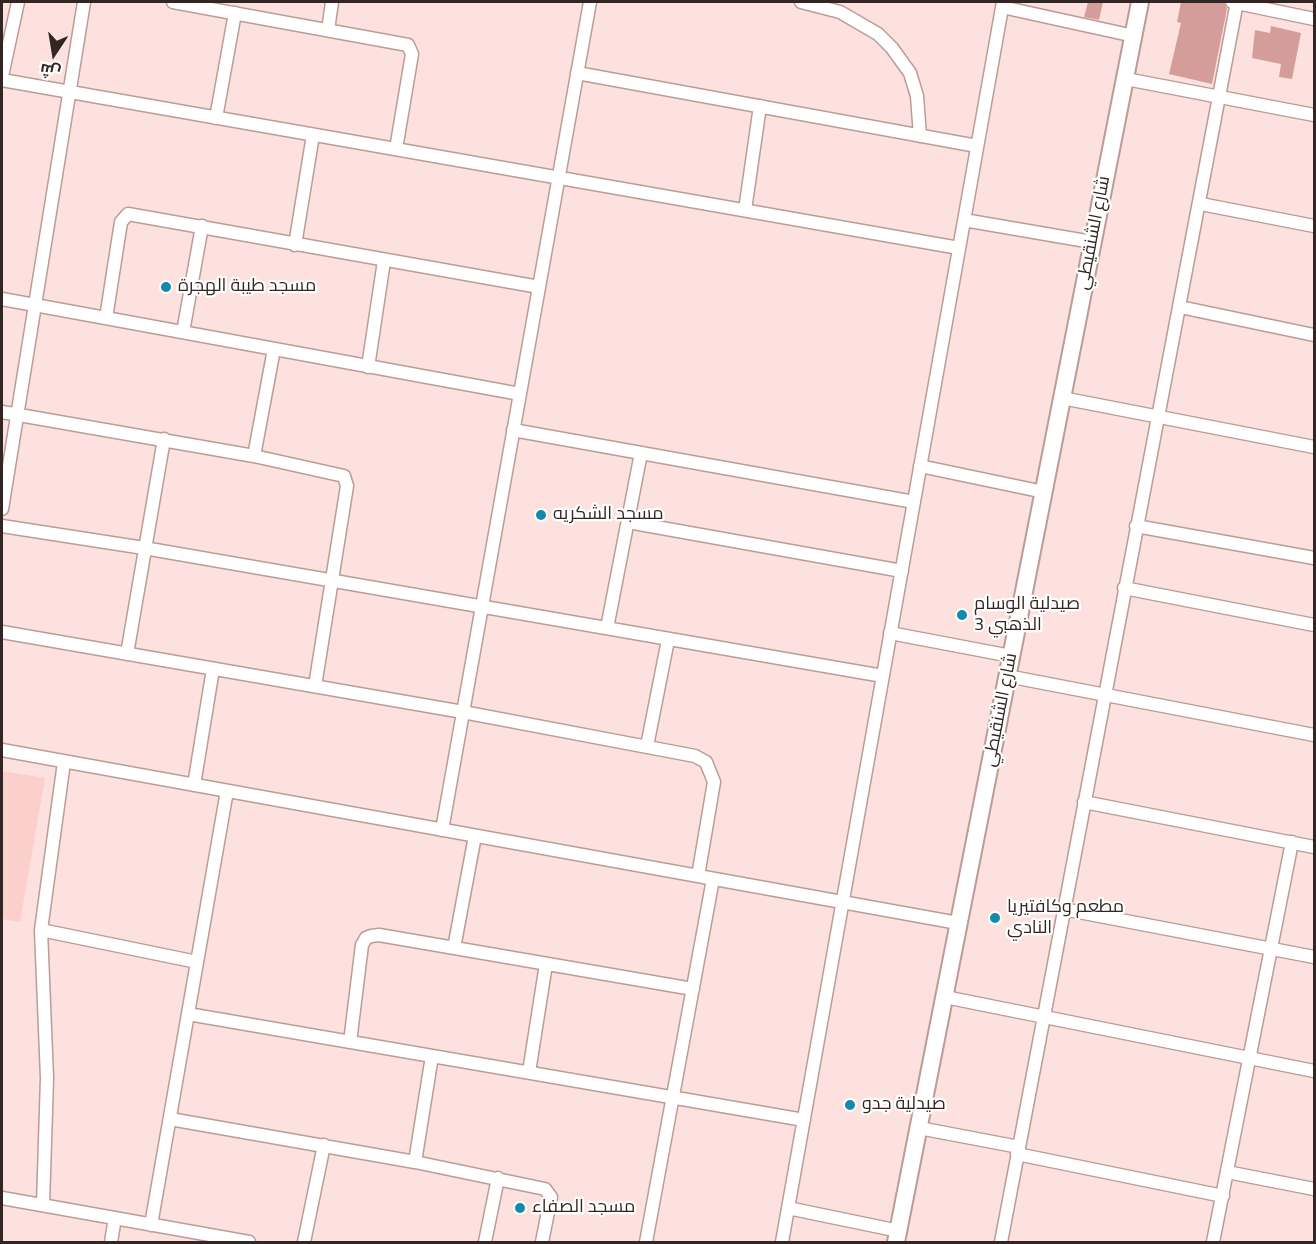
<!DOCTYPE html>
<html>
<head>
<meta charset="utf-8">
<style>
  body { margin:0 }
  #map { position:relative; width:1316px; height:1244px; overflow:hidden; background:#fde1de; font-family:"Titillium Web",Cairo,sans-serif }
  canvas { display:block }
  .frame { position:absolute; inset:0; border:3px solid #322524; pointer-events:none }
  .north { position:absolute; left:24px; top:24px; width:60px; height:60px; -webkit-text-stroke:4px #fff; paint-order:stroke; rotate:192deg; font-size:16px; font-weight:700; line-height:24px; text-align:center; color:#322524 }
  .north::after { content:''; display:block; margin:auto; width:21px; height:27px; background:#322524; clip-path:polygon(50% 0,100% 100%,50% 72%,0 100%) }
</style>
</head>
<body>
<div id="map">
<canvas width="1316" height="1244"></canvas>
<div class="frame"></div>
<div class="north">ش</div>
</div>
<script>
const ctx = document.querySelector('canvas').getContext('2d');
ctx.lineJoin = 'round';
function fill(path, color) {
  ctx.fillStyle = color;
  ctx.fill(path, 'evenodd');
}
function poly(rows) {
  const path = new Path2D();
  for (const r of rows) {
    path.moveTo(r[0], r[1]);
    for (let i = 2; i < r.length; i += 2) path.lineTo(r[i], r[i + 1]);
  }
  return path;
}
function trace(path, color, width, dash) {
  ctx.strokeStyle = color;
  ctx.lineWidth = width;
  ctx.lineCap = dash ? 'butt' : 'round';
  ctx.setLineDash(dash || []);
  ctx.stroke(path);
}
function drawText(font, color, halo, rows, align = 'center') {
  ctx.font = font + ' "Titillium Web",Cairo,sans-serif';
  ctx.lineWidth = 4.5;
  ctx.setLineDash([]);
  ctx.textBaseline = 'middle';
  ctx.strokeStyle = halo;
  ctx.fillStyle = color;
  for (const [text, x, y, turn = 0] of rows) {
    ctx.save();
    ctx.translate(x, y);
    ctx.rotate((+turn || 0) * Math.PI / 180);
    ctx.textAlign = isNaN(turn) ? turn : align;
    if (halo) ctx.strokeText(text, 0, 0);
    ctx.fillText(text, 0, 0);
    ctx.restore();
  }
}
const built = poly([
  [2,771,45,778,20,922,2,919]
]);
const building = poly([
  [1088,2,1103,2,1099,20,1084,17],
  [1181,2,1224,2,1227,9,1212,84,1169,74,1181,23,1177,22],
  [1271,26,1301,33,1292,79,1279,77,1281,64,1252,58,1255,30,1270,33]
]);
const street = poly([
  [173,2,408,45,412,54,396,149],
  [801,2,840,12,878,34,892,48,910,73,917,96,920,136],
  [1232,2,1314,19],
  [1002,7,1134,36],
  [328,30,332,2],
  [577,73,977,146],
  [2,76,18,2],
  [1126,79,1314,115],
  [2,80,959,248],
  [216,118,235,13],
  [1201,204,1314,226],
  [745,210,760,106],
  [964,220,1092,242],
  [295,245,313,135],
  [2,299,520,394],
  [1180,307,1314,335],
  [106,318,121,222,128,214,539,287],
  [183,332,202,226],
  [368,367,384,261],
  [1062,398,1314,447],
  [2,412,254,456,344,476,347,486,315,686],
  [513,430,914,502],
  [254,456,274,349],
  [920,466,1044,492],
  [2,509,84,2],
  [628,522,902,571],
  [2,526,144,548,883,676],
  [1136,526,1314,558],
  [1124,588,1314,625],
  [607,628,641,453],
  [2,632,463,712,695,756,706,762,714,782,698,876],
  [890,633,1011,656],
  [127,654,164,439],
  [1007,676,1314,735],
  [647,746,668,640],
  [2,750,958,923],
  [194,785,213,669],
  [1084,802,1314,847],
  [442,830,590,2],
  [1063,909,1314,957],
  [41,930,197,962],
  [454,948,475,836],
  [945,997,1314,1071],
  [188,1014,804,1120],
  [350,1042,362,945,366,938,371,936,379,935,693,989],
  [529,1072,546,964],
  [170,1119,415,1162,545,1189,551,1197,542,1242],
  [919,1128,1019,1147],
  [1017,1154,1223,1196],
  [415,1162,432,1056],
  [1227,1172,1314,1189],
  [2,1198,249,1242],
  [43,1205,47,1078,41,930,64,762],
  [788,1208,899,1231],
  [151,1225,227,791],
  [111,1242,115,1218],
  [304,1242,324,1145],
  [485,1242,498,1178],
  [646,1242,713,879],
  [782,1242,1003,2],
  [1001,1242,1237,2],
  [1213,1242,1292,842]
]);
const secondary = poly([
  [896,1242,1140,2]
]);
const markers = [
  [166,287,6,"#1289ad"],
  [541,515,6,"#1289ad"],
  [962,615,6,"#1289ad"],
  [995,918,6,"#1289ad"],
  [850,1105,6,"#1289ad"],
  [520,1208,6,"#1289ad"]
];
const streetNames = [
  ["شارع الشنقيطي",1094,233,-79],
  ["شارع الشنقيطي",1001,710,-79]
];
const poiNames = [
  ["مسجد طيبة الهجرة",178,287],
  ["مسجد الشكريه",553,515],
  ["صيدلية الوسام",974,605],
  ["الذهبي 3",974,626],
  ["مطعم وكافتيريا",1007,908],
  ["النادي",1007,929],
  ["صيدلية جدو",862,1105],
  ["مسجد الصفاء",532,1208]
];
fill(built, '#fbcfcc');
fill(building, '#d49d9a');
trace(street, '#bc9b99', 15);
trace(secondary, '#bc9b99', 20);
trace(street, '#fff', 12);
trace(secondary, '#fff', 16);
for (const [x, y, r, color] of markers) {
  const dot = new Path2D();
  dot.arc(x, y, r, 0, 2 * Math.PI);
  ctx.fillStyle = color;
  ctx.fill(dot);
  trace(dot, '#fff', 2);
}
drawText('18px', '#322524', '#fff', streetNames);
drawText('18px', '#322524', '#fff', poiNames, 'left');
</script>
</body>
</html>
